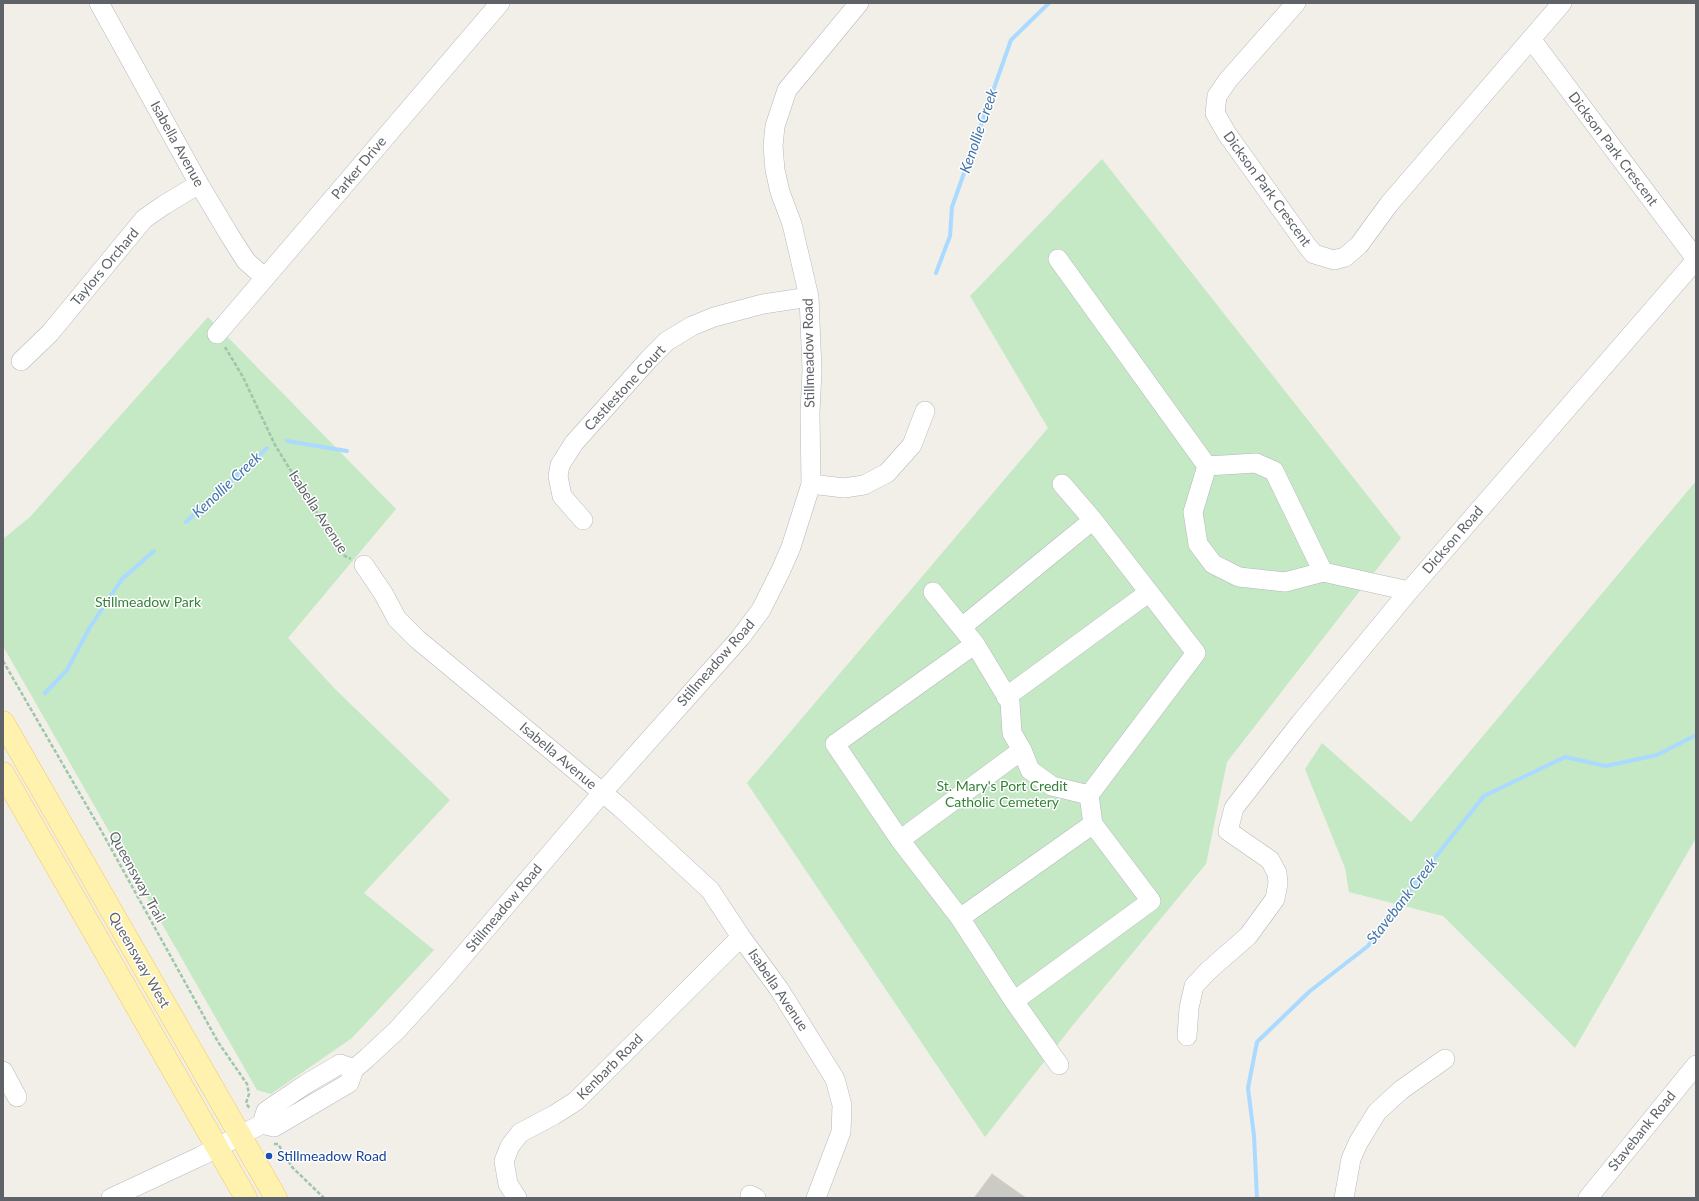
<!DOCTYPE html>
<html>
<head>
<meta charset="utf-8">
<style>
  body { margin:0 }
  #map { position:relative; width:1699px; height:1201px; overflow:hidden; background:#f1efe8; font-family:Lato,sans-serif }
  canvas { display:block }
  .frame { position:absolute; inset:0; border:4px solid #5f6368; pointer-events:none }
</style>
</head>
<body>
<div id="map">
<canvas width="1699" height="1201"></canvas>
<div class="frame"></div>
</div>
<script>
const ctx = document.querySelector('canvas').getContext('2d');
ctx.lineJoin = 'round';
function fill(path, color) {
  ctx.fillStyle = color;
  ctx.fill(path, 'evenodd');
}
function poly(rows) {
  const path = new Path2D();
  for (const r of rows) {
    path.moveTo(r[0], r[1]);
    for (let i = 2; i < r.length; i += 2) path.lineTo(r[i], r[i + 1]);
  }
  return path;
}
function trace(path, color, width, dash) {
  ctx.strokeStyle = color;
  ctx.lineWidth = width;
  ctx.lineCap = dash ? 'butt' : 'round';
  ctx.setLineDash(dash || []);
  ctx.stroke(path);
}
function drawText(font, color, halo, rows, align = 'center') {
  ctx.font = font + ' Lato,sans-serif';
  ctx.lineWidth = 3;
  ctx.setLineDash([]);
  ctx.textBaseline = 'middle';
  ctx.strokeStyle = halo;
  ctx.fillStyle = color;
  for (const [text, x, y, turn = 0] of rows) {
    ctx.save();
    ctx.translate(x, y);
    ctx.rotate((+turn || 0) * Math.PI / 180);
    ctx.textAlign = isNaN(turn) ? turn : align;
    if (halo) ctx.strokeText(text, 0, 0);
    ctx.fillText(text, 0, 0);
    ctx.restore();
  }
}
const green = poly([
  [1102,159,1401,538,1227,762,1206,864,1073,1025,985,1137,747,783,1048,428,970,296],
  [208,317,396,509,288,638,335,689,450,800,364,893,434,950,352,1038,271,1094,257,1090,3,646,3,539,30,517],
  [1696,481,1696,838,1575,1048,1443,916,1349,892,1345,868,1305,769,1322,743,1411,822]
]);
const stream = poly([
  [936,273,950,236,952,207,1011,40,1049,3],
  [287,441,347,451],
  [186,522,267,448],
  [45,693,67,670,90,627,122,579,154,551],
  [1257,1198,1254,1136,1248,1088,1257,1042,1310,991,1368,946,1390,914,1484,796,1565,757,1606,766,1657,755,1696,735]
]);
const building = poly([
  [992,1174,1026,1198,974,1198,992,1174]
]);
const path = poly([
  [225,347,243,377,275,445,343,555,351,559],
  [3,661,102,832,218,1042,247,1084,249,1094,246,1103,250,1109],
  [274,1144,278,1144,292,1167,324,1198]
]);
const minor = poly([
  [99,3,199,184,230,236,246,261,265,278],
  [1296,3,1228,80,1217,96,1215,113,1227,134,1308,247,1314,254,1334,260,1345,257,1359,245,1389,204,1562,3],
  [1531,39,1696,259],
  [1058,259,1207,466,1193,512,1198,544,1213,564,1239,577,1285,582,1323,572,1409,591],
  [217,334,500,3],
  [21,361,50,333,144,219,164,205,199,184],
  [1207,466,1256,463,1274,471,1323,572],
  [811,484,844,488,864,485,887,473,912,445,925,411],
  [583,520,562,496,558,476,560,465,574,443,649,359,667,341,692,326,714,317,763,304,809,297],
  [364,565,383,593,397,619,417,639,621,808,710,890,741,937,779,989,835,1079,842,1105,841,1132,816,1198],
  [933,592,975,644,1010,702,1012,733,1022,750,1030,770,1052,786,1089,795,1196,653,1093,520,1062,484],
  [962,627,1093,520],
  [975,644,835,744,900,840,960,918,1014,1001,1059,1065],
  [1006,697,1148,593],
  [900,840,1022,750],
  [960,918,1093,824],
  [1014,1001,1151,901,1093,824,1089,795],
  [1187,1036,1189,1008,1194,986,1208,971,1248,936,1275,899,1278,883,1277,873,1270,860,1228,831,1234,808,1301,722,1409,591,1696,260],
  [3,1071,17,1097],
  [262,1124,266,1111,306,1084,340,1064,354,1069],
  [750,1195,756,1198],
  [111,1198,201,1156,262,1124,274,1127,349,1083,354,1069,367,1058,397,1030,445,977,602,793,740,638,761,610,781,570,791,547,811,484,810,413,812,370,809,297,792,224,780,192,775,170,773,146,775,126,787,90,859,3],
  [517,1198,508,1184,504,1161,510,1146,520,1133,554,1115,576,1101,741,937],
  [1344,1198,1351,1159,1358,1143,1377,1112,1401,1090,1445,1059],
  [1588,1198,1696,1065]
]);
const major = poly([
  [3,722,276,1198],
  [3,773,246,1198]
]);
const markers = [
  [269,1156,4,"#1a4fb4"]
];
const streetNames = [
  ["Isabella Avenue",177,144,61],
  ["Dickson Park Crescent",1613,149,53],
  ["Parker Drive",359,168,-50],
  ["Dickson Park Crescent",1267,189,54],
  ["Taylors Orchard",105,267,-50],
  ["Stillmeadow Road",809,353,-91],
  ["Castlestone Court",625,388,-47],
  ["Isabella Avenue",318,512,57],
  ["Dickson Road",1453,540,-49],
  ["Stillmeadow Road",716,663,-49],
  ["Isabella Avenue",558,756,40],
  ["Queensway Trail",137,877,61],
  ["Stillmeadow Road",504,908,-50],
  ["Queensway West",139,960,60],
  ["Isabella Avenue",778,990,56],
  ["Kenbarb Road",610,1067,-45],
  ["Stavebank Road",1642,1131,-51]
];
const parkNames = [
  ["Stillmeadow Park",148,602],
  ["St. Mary's Port Credit",1002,786],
  ["Catholic Cemetery",1002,802]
];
const transitNames = [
  ["Stillmeadow Road",277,1156]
];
const waterNames = [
  ["Kenollie Creek",979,131,-71],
  ["Kenollie Creek",227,485,-43],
  ["Stavebank Creek",1402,901,-52]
];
fill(green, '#c5e8c5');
trace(stream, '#aadaff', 4);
fill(building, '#cccac5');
trace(building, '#d6d1c6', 1);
trace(minor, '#b5b8bc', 20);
trace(major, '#f2c960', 23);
trace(path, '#9cc7a9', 2.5, [4, 2]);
trace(minor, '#fff', 19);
trace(major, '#fff2af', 22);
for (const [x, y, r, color] of markers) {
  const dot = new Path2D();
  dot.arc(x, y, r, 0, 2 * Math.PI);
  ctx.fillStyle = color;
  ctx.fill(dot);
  trace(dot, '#fff', 1.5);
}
drawText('14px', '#5f6368', '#fff', streetNames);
drawText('14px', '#348238', '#fff', parkNames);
drawText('14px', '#164399', '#fff', transitNames, 'left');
drawText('italic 15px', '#4174aa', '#fff', waterNames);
</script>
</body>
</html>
